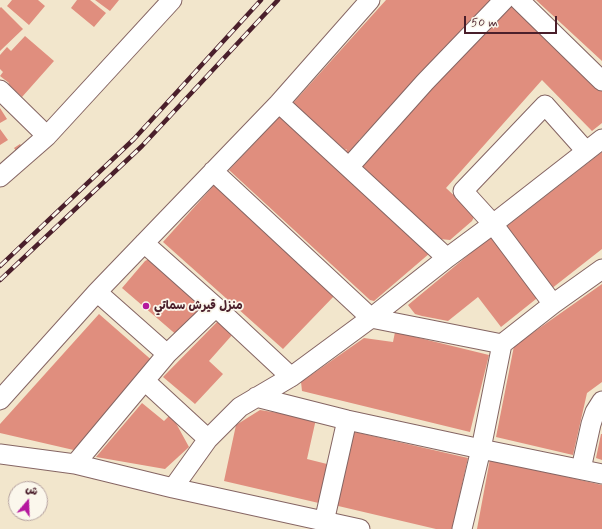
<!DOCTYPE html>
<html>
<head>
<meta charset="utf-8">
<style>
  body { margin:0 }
  #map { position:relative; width:602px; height:529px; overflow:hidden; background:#f2e6cc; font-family:Mynerve,"Playpen Sans Arabic",sans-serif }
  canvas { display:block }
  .north { position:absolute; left:8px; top:481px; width:40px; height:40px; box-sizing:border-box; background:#fbf7ec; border:1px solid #b4a19f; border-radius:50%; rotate:19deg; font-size:11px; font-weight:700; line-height:16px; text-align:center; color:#4a1f2b }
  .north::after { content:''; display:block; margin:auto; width:14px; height:18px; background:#b5179e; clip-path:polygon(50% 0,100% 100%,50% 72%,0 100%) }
  .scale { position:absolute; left:464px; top:16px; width:93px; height:18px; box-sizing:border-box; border:2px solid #4a1f2b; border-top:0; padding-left:5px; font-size:12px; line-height:14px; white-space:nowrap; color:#4a1f2b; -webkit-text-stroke:3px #fbf7ec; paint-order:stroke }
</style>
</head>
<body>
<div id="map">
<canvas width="602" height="529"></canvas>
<div class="north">ش</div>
<div class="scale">50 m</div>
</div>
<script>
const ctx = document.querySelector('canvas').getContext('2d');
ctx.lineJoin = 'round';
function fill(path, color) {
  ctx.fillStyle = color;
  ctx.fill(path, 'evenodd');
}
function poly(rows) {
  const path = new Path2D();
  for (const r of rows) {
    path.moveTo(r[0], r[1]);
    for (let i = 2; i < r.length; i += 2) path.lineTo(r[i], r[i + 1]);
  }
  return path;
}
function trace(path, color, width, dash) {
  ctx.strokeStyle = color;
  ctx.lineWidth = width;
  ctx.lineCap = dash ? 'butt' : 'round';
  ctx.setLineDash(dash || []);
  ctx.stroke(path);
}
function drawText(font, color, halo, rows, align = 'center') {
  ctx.font = font + ' Mynerve,"Playpen Sans Arabic",sans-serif';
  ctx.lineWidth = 3.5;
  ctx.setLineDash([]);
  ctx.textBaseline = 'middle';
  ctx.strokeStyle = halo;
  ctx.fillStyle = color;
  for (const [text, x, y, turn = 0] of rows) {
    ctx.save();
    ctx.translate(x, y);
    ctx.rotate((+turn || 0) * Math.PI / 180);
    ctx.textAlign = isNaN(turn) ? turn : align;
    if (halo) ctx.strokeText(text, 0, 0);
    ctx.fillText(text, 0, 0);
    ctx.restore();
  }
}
const building = poly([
  [12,0,38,0,45,6,29,25,7,6],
  [77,0,90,0,106,13,94,27,71,8],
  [95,0,119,0,110,11],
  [386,0,496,0,359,140,371,150,339,160,347,149,345,150,293,103],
  [536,0,602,0,602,61],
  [514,1,602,85,602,123,592,131,542,80,446,188,473,213,474,217,472,221,450,240,440,239,360,164],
  [1,7,23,29,0,51,0,8],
  [25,36,54,61,22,97,8,84,9,83,0,76,3,72,0,69,0,55,7,47,11,51],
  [0,108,7,119,0,123],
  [282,114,430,253,374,301,370,300,229,170],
  [0,129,8,140,0,145],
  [20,144,25,151,19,155,14,148],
  [602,152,602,249,551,289,507,226],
  [216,183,336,294,283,349,163,242],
  [495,233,541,295,501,327,478,297,448,321,422,316,415,314,408,305],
  [149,259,207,308,179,337,122,288,145,261],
  [602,284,602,382,587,393,573,455,496,437,514,346],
  [99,314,155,363,78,451,0,433,0,424],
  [218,321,233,334,209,361,223,374,195,404,163,377],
  [395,332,489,355,470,432,302,391,301,382,364,338,393,342],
  [142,403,164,421,171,414,189,447,165,469,96,457],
  [260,410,316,419,307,459,331,465,323,504,224,481,236,425],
  [351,431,468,458,452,529,436,529,334,505],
  [601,434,602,434,602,460,596,458],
  [490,459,602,485,602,529,477,529]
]);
const minor = poly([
  [519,0,602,81],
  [0,90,47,136],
  [279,103,447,258],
  [349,167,425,82,504,0],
  [213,171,371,318,502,344],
  [0,177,47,136,172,0],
  [144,243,216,307,291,377],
  [553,304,493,224,463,191,545,105,586,151],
  [167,354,216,307],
  [145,381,208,439],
  [256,397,347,420,481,449,602,474],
  [0,400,97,292,279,103,370,0],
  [0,454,75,464,173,488,360,529],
  [75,464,167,354,97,292],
  [581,469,591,424,595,412,602,401],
  [173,488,208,439,240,407,291,377,371,318,447,258,493,224,602,139],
  [324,522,347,420],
  [462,529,481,449,502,344,553,304,602,269]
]);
const rail = poly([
  [0,266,134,139,261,0],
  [0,280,142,146,278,0]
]);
const markers = [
  [146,306,4,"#b5179e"]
];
const poiNames = [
  ["منزل قيرش سماتي",154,306]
];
fill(building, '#e08e7e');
trace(minor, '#856563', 21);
trace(minor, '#fff', 19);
trace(rail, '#4a1f2b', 4.5);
trace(rail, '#fbf7ec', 3, [9]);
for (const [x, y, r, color] of markers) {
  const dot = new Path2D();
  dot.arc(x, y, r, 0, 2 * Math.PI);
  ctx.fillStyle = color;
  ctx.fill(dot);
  trace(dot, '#fbf7ec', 1.5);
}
drawText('bold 12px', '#4a1f2b', '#fbf7ec', poiNames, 'left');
</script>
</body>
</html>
